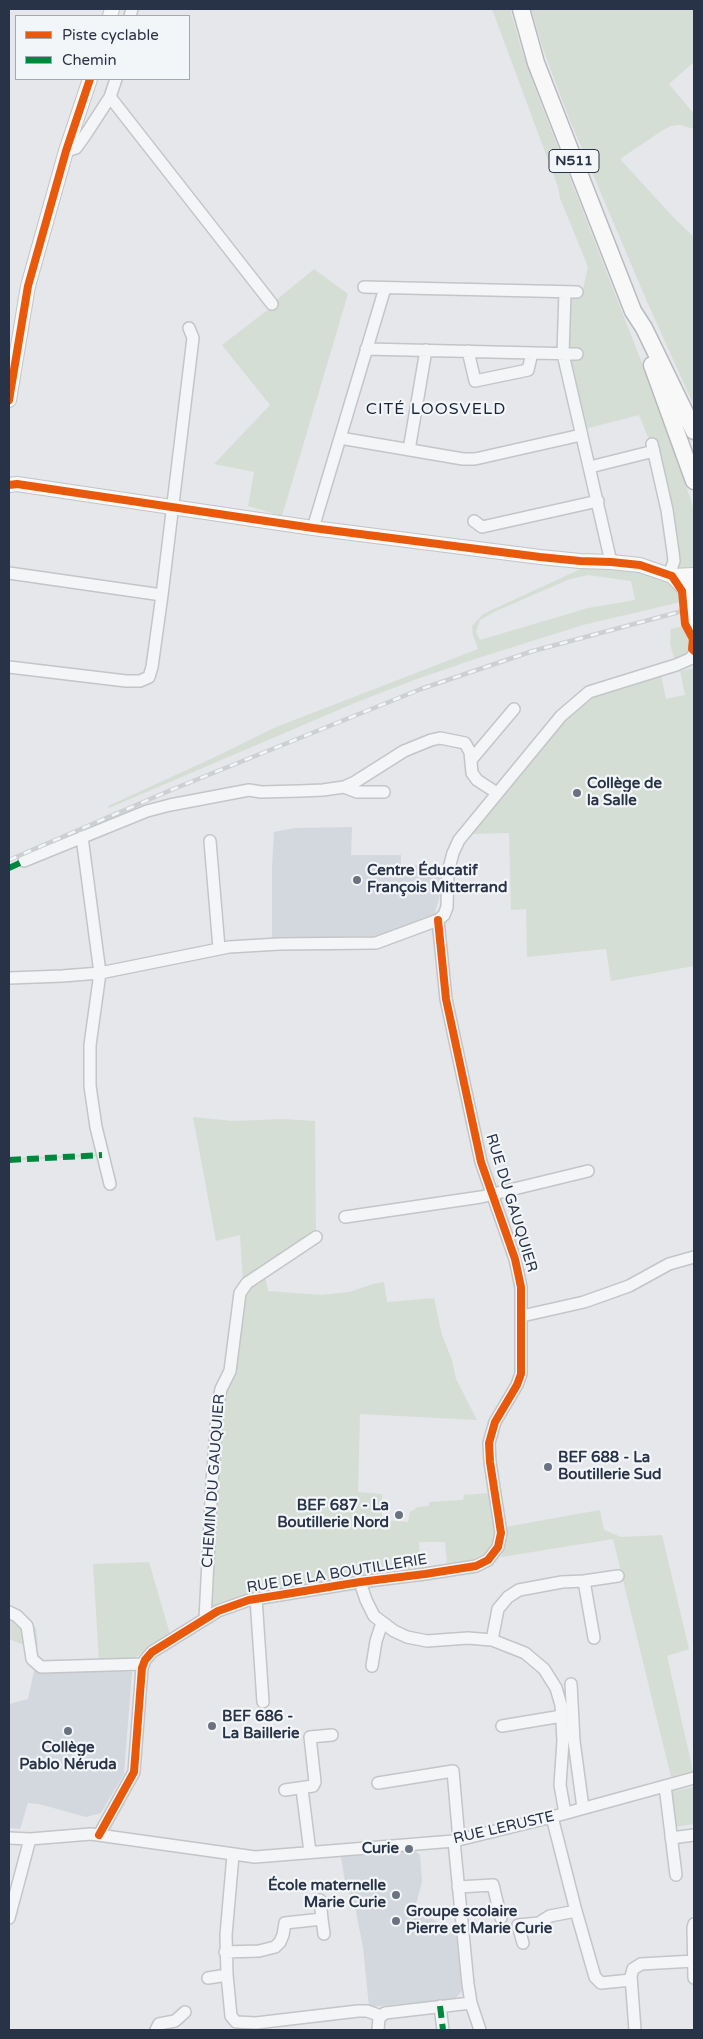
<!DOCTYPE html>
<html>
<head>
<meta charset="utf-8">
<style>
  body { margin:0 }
  #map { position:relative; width:703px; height:2039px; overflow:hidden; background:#e5e7ea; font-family:"Varela Round",sans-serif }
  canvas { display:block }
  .frame { position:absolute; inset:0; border:10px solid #283347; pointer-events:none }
  .legend { position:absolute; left:15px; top:15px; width:175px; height:65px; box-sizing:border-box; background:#f3f6f9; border:1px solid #a2a8b2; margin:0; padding:6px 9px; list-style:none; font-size:15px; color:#283347 }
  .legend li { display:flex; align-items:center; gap:10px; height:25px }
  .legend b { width:25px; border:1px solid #a2a8b2 }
</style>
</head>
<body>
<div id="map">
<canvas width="703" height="2039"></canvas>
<div class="frame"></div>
<ul class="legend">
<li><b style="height:6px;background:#e8590c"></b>Piste cyclable</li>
<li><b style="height:6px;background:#00873e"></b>Chemin</li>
</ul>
</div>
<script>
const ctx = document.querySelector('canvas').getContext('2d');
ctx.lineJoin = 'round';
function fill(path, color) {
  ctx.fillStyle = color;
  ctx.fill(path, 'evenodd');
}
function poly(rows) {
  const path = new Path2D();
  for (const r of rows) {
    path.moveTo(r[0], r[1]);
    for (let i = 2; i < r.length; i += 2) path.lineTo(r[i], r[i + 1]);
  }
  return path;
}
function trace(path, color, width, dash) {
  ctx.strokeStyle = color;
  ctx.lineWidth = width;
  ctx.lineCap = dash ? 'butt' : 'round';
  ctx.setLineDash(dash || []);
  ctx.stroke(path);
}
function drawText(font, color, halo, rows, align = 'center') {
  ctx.font = font + ' "Varela Round",sans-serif';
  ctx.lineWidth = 4.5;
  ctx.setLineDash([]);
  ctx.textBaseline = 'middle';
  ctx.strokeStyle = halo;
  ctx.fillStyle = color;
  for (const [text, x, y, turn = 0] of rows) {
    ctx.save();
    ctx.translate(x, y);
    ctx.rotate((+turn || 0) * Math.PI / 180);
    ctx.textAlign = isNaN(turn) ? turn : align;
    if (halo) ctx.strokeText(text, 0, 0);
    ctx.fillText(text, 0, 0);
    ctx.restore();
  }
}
const built = poly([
  [352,827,351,855,401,855,401,865,438,866,441,872,442,888,434,916,426,917,381,936,272,938,272,867,274,832,295,828],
  [75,1668,97,1668,132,1672,124,1774,101,1813,86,1817,39,1804,28,1803,20,1829,9,1828,9,1704,28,1699,34,1671],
  [415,1851,420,1855,422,1882,415,1908,456,1934,462,1991,455,1999,369,2007,363,1947,355,1907,345,1882,341,1857]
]);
const green = poly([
  [492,9,510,9,522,51,535,88,668,430,694,510,694,569,675,571,679,553,673,514,650,442,639,415,585,429,570,362,573,359,580,360,581,350,573,350,568,346,570,300,573,297,581,298,588,267,560,198,558,187],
  [531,9,694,9,694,62,669,84,694,114,694,129,680,125,671,126,663,130,620,159,675,219,694,237,694,406,648,304,569,118,543,49],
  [314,269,348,294,282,516,248,506,254,472,214,464,270,405,222,345,270,308,274,302],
  [609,566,641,571,663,579,671,583,681,594,681,602,583,625,478,658,417,679,357,702,109,808,108,806,215,757,276,727,478,649,473,635,472,626,483,614,585,567],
  [588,575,631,581,635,600,588,608,480,640,476,632,480,620,496,611,570,579],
  [684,626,691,642,691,648,684,656,674,658,670,644,671,634,670,629],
  [694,668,694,966,611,981,606,949,527,957,526,909,511,910,509,833,469,834,567,715,588,698,604,690,661,675,666,699,685,695,680,671],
  [193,1117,233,1121,283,1119,315,1121,316,1232,243,1282,240,1235,216,1241],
  [98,1154,99,1156,9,1161,9,1158],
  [264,1273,268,1291,321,1295,349,1292,373,1284,384,1282,387,1302,434,1298,442,1335,452,1360,456,1379,477,1420,360,1414,358,1492,382,1494,382,1520,408,1522,410,1512,418,1507,429,1506,429,1502,463,1500,464,1495,490,1493,497,1530,494,1543,487,1553,471,1560,447,1563,445,1542,419,1542,420,1567,273,1589,252,1593,211,1607,211,1561,224,1392,243,1291],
  [600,1510,604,1530,621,1537,662,1535,689,1649,667,1656,693,1771,671,1777,613,1539,501,1557,506,1539,505,1527],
  [149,1562,170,1634,133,1659,99,1661,93,1564],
  [9,1610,25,1618,36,1628,38,1646,24,1645,9,1639],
  [694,1787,694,1824,675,1827,669,1792]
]);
const minor = poly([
  [130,16,132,9],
  [110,97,272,304],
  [66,151,76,148,86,134,110,97,116,79],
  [364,287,577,292],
  [565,292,563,354,611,562],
  [366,349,577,354],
  [468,351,475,381,528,370,532,353],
  [340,438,463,459,475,459,581,435],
  [652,444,667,510,673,552,674,561,669,575],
  [409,450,426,350],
  [590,467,654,451],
  [474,521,482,527,598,501],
  [313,528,385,288],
  [9,573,162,595],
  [9,667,126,681,140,681,149,677,152,667,162,595,193,338,189,328],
  [471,760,514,709],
  [344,787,357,792,384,792],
  [82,837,100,973,90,1045,90,1086,96,1127,110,1184],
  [210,841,219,948],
  [24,861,147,811,170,805,249,790,261,792,300,791,323,790,344,787,355,782,404,751,431,740,440,738,465,743,470,752,472,773,477,780,497,793],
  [9,978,62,976,100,973,229,947,279,944,376,943,438,920,444,915,447,907,448,872,453,853,459,840,561,716,589,692,676,665,690,659,694,654],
  [345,1217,481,1197,588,1171],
  [522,1316,584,1302,629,1286,669,1264,694,1257],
  [584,1581,594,1638],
  [360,1582,366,1600,374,1616,394,1631,407,1637,427,1641,468,1638,492,1640,525,1653,544,1669,556,1688,561,1705,563,1741,560,1785,565,1813],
  [256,1598,263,1702],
  [9,1612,17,1616,27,1626,32,1659,41,1667,143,1664],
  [205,1619,212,1482,218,1403,221,1389,230,1371,240,1293,247,1283,316,1237],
  [492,1640,498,1609,508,1597,519,1590,562,1582,584,1581,618,1576],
  [372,1666,376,1641,382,1623],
  [571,1684,574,1741,583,1808],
  [502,1726,562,1716],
  [378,1783,453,1771,459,1840],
  [665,1786,676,1875],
  [302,1789,310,1852],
  [285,1790,313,1786,315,1782,310,1737,332,1735],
  [552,1817,576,1911,595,1977,601,1983,631,1980],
  [99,1835,134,1772,142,1668,145,1660,152,1652,218,1611,249,1600,360,1582,425,1574,476,1566,488,1560,498,1547,501,1533,490,1462,489,1443,495,1422,517,1385,521,1374,521,1287,515,1259,481,1162,446,999,438,920],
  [9,1838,30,1839,91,1834,255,1857,454,1841,552,1817,694,1778],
  [671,1838,694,1835],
  [454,1841,468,1984,471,2003,480,2030],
  [458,1887,493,1885,501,1918],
  [9,1918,30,1839],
  [322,1919,324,1934],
  [694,1924,693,1928,694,1978],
  [523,1943,518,1925,539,1923,550,1916,576,1911],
  [225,1952,259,1951,275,1947,280,1942,283,1935,285,1923,322,1919,320,1900],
  [227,1975,226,1935,233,1855],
  [208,1978,227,1975,231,2016,236,2022,256,2023,358,2011,367,2011,381,2016],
  [440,2006,443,2030],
  [156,2030,159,2024,175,2021,185,2012],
  [378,2030,379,2018,385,2013,471,2003],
  [635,2030,631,1976,633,1969,641,1964,694,1961]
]);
const major = poly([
  [110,16,112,9],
  [9,400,28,286,66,151,90,79],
  [9,485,17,484,313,528,540,557,580,561,611,562,640,565,672,576,686,590,690,600],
  [672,576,694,575]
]);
const highway = poly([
  [521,9,536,63,633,311,644,328,694,431],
  [652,365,694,481],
  [690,600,694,585],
  [690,613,694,628]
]);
const rail = poly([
  [9,860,171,790,421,689,533,651,694,608]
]);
const highwayBridge = poly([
  [690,613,690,600]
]);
const quiet = poly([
  [9,868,24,861],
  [9,1160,102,1155],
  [440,2006,443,2030]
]);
const cycleway = poly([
  [9,400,28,286,66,151,90,79],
  [9,485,17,484,313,528,540,557,580,561,611,562,640,565,672,576,682,591,685,624,693,639,692,649,694,651],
  [99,1835,134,1772,142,1668,145,1660,152,1652,218,1611,249,1600,360,1582,425,1574,476,1566,488,1560,498,1547,501,1533,490,1462,489,1443,495,1422,517,1385,521,1374,521,1287,515,1259,481,1162,446,999,438,920]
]);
const markers = [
  [577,793,5,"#6a7280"],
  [357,880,5,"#6a7280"],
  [548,1467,5,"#6a7280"],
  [399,1515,5,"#6a7280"],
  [212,1726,5,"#6a7280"],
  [68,1731,5,"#6a7280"],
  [409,1849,5,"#6a7280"],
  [396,1895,5,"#6a7280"],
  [396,1921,5,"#6a7280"]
];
const shields = [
  [574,161,50]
];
const shieldNames = [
  ["N511",574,161]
];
const poiNames = [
  ["Collège de",587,784],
  ["la Salle",587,801],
  ["Centre Éducatif",367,871],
  ["François Mitterrand",367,888],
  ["BEF 688 - La",558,1458],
  ["Boutillerie Sud",558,1475],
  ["BEF 687 - La",389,1506,"right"],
  ["Boutillerie Nord",389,1523,"right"],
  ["BEF 686 -",222,1717],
  ["La Baillerie",222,1734],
  ["Collège",68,1748,"center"],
  ["Pablo Néruda",68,1765,"center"],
  ["Curie",399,1849,"right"],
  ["École maternelle",386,1886,"right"],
  ["Marie Curie",386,1903,"right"],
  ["Groupe scolaire",406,1912],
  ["Pierre et Marie Curie",406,1929]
];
const streetNames = [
  ["RUE DU GAUQUIER",511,1203,73],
  ["CHEMIN DU GAUQUIER",214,1481,-86],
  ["RUE DE LA BOUTILLERIE",337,1574,-9],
  ["RUE LERUSTE",504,1828,-13]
];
const neighbourhoodNames = [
  ["CITÉ LOOSVELD",436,410]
];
fill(built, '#d3d7de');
fill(green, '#d5ded5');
trace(minor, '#c3c5c8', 14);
trace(major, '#c1c4c8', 16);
trace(highway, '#b7babf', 19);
trace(minor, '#f4f5f7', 11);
trace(major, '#f8f8f8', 14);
trace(highway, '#f8f8f8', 16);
trace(rail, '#cdcfd2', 4.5);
trace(rail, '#f3f6f9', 2.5, [8]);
trace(highwayBridge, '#b7babf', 19, []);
trace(highwayBridge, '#f8f8f8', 16);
trace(quiet, '#00873e', 6, [12, 6]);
trace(cycleway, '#e8590c', 8);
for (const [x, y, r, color] of markers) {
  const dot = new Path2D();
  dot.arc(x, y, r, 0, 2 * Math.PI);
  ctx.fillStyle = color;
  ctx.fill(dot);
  trace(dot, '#f3f6f9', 2);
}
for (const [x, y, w] of shields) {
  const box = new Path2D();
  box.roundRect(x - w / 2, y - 11.5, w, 23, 4);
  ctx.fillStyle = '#f3f6f9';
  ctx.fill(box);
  trace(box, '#283347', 1);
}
drawText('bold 14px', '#283347', null, shieldNames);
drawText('bold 15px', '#283347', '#f3f6f9', poiNames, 'left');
drawText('15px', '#283347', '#f3f6f9', streetNames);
ctx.letterSpacing = '1px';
drawText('16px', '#1a2438', '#f3f6f9', neighbourhoodNames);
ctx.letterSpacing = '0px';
</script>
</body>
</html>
